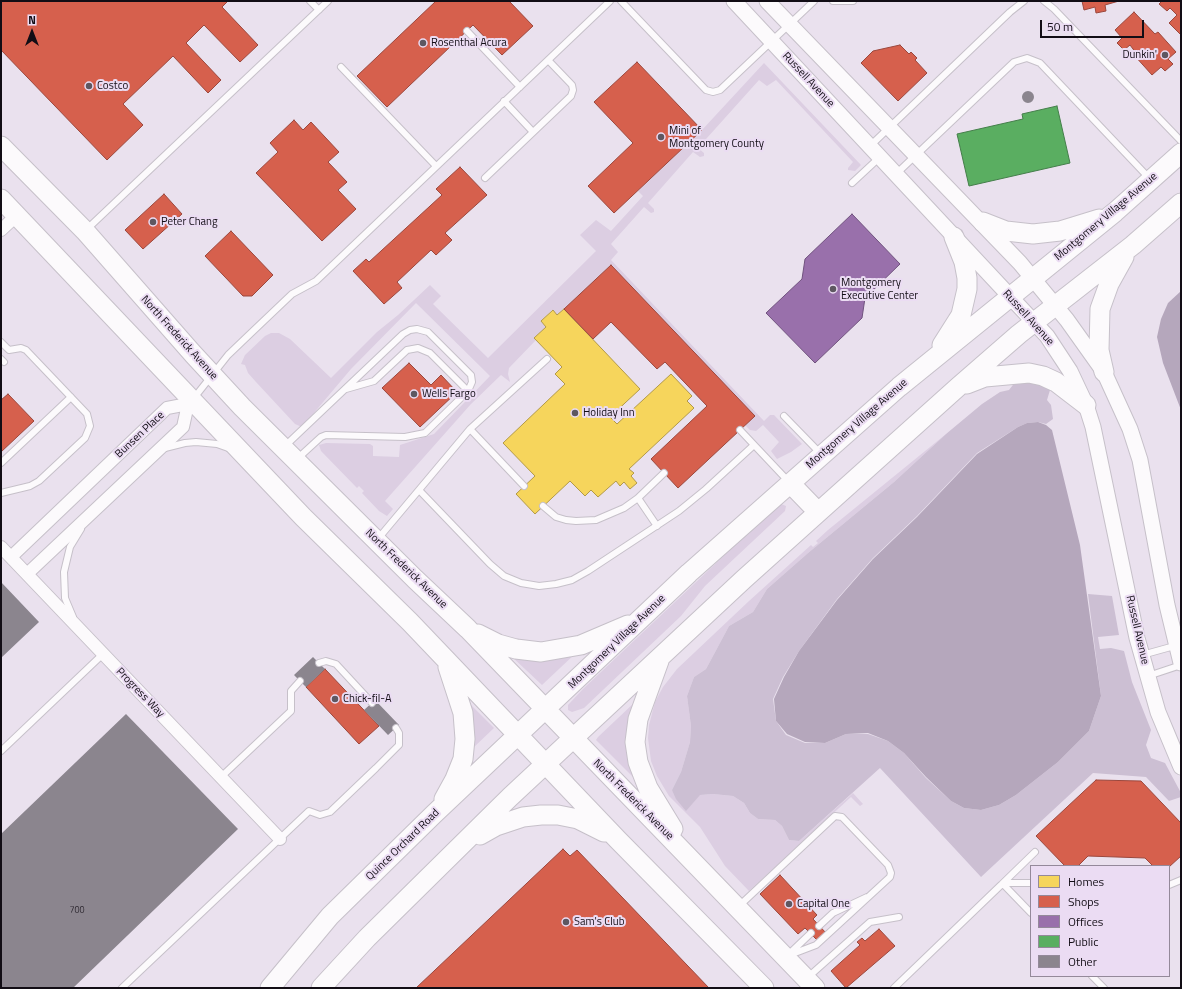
<!DOCTYPE html>
<html>
<head>
<meta charset="utf-8">
<style>
  body { margin:0 }
  #map { position:relative; width:1182px; height:989px; overflow:hidden; background:#eae1ee; font-family:"Titillium Web",sans-serif }
  canvas { display:block }
  .frame { position:absolute; inset:0; border:2px solid #120d15; pointer-events:none }
  .legend { position:absolute; left:1030px; top:865px; width:140px; height:112px; box-sizing:border-box; background:#ebdcf3; border:1px solid #94899a; margin:0; padding:5px 7px; list-style:none; font-size:12px; color:#120d15 }
  .legend li { display:flex; align-items:center; gap:8px; height:20px }
  .legend b { width:20px; border:1px solid #94899a }
  .north { position:absolute; left:12px; top:12px; width:40px; height:40px; -webkit-text-stroke:3px #ebdcf3; paint-order:stroke; rotate:0deg; font-size:11px; font-weight:700; line-height:16px; text-align:center; color:#120d15 }
  .north::after { content:''; display:block; margin:auto; width:14px; height:18px; background:#120d15; clip-path:polygon(50% 0,100% 100%,50% 72%,0 100%) }
  .scale { position:absolute; left:1040px; top:20px; width:104px; height:18px; box-sizing:border-box; border:2px solid #120d15; border-top:0; padding-left:5px; font-size:12px; line-height:14px; white-space:nowrap; color:#120d15; -webkit-text-stroke:3px #ebdcf3; paint-order:stroke }
</style>
</head>
<body>
<div id="map">
<canvas width="1182" height="989"></canvas>
<div class="frame"></div>
<ul class="legend">
<li><b style="height:11px;background:#f6d55c"></b>Homes</li>
<li><b style="height:11px;background:#d6604d"></b>Shops</li>
<li><b style="height:11px;background:#9970ab"></b>Offices</li>
<li><b style="height:11px;background:#5aae61"></b>Public</li>
<li><b style="height:11px;background:#8b858e"></b>Other</li>
</ul>
<div class="north">N</div>
<div class="scale">50 m</div>
</div>
<script>
const ctx = document.querySelector('canvas').getContext('2d');
ctx.lineJoin = 'round';
function fill(path, color) {
  ctx.fillStyle = color;
  ctx.fill(path, 'evenodd');
}
function poly(rows) {
  const path = new Path2D();
  for (const r of rows) {
    if (r.length === 3) {
      path.moveTo(r[0] + r[2], r[1]);
      path.arc(r[0], r[1], r[2], 0, 2 * Math.PI);
      continue;
    }
    path.moveTo(r[0], r[1]);
    for (let i = 2; i < r.length; i += 2) path.lineTo(r[i], r[i + 1]);
  }
  return path;
}
function trace(path, color, width, dash) {
  ctx.strokeStyle = color;
  ctx.lineWidth = width;
  ctx.lineCap = dash ? 'butt' : 'round';
  ctx.setLineDash(dash || []);
  ctx.stroke(path);
}
function drawText(font, color, halo, rows, align = 'center') {
  ctx.font = font + ' "Titillium Web",sans-serif';
  ctx.lineWidth = 4;
  ctx.setLineDash([]);
  ctx.textBaseline = 'middle';
  ctx.strokeStyle = halo;
  ctx.fillStyle = color;
  for (const [text, x, y, turn = 0] of rows) {
    ctx.save();
    ctx.translate(x, y);
    ctx.rotate((+turn || 0) * Math.PI / 180);
    ctx.textAlign = isNaN(turn) ? turn : align;
    if (halo) ctx.strokeText(text, 0, 0);
    ctx.fillText(text, 0, 0);
    ctx.restore();
  }
}
const green = poly([
  [764,63,861,165,855,171,848,170,848,168,853,162,776,80,767,86,759,80,698,148,704,153,704,156,700,157,693,152,648,203,654,209,654,212,651,213,644,207,611,244,618,252,611,260,764,421,770,415,774,415,802,444,791,452,777,459,771,451,779,442,763,425,756,431,750,430,745,425,754,415,611,265,557,315,552,310,541,321,546,327,534,338,536,340,509,368,508,374,510,382,501,375,471,404,385,501,393,509,387,516,379,511,362,493,364,491,359,486,357,488,321,451,319,445,326,443,370,444,373,446,373,456,399,457,400,445,434,434,490,376,416,303,351,369,302,427,295,424,256,382,248,373,245,365,241,364,245,355,265,336,271,333,279,333,290,339,331,378,377,332,398,315,430,285,441,296,433,304,488,358,596,251,580,235,596,220,611,231,643,196,638,191,702,130],
  [946,434,894,482,808,553,767,589,753,612,729,626,706,669,694,677,687,696,691,726,690,742,681,772,672,790,700,795,713,794,733,796,744,803,750,813,758,819,775,820,782,826,789,840,799,841,853,793,863,804,860,806,851,797,749,891,725,866,700,827,669,796,657,776,651,761,648,738,649,725,655,702,663,687,677,669,749,601,811,545,813,547,818,543,816,541,828,530],
  [781,504,786,506,785,511,705,586,681,616,584,708,572,712,568,710,568,705,583,689,732,548],
  [576,653,542,685,510,655],
  [635,702,635,779,596,740,598,737],
  [469,703,494,728,473,748]
]);
const forest = poly([
  [1027,380,1048,386,1050,390,1047,400,1051,405,1053,419,1046,424,1038,422,1027,423,1018,427,977,453,917,516,873,558,837,599,799,651,783,677,773,699,776,721,786,735,805,743,825,743,846,734,868,734,888,741,904,753,926,778,951,801,964,808,981,810,999,805,1016,795,1058,762,1089,731,1101,696,1088,594,1112,596,1119,635,1098,637,1100,649,1111,648,1124,651,1132,682,1151,730,1146,745,1151,758,1165,763,1181,793,1181,797,1169,801,1146,777,1093,773,981,877,880,768,799,841,789,840,782,826,775,820,758,819,750,813,744,803,733,796,713,794,700,795,686,811,676,799,672,790,681,772,690,742,691,726,687,696,694,677,706,669,729,626,753,612,767,589,808,553,894,482,946,434,982,404,1000,392,1009,390,1016,381]
]);
const water = poly([
  [1181,291,1181,410,1163,363,1157,337,1161,319,1168,303],
  [1038,422,1046,425,1052,430,1080,545,1101,696,1089,731,1058,762,1016,795,999,805,981,810,964,808,951,801,926,777,904,753,888,741,868,733,846,734,825,743,805,742,787,734,776,721,774,699,784,677,799,651,837,600,873,559,917,517,977,454,1018,427,1027,423]
]);
const homes = poly([
  [564,309,640,389,610,417,617,424,671,374,692,396,687,401,694,408,629,469,634,473,631,476,637,483,630,489,624,482,620,486,616,481,598,497,591,490,585,496,570,481,535,514,516,494,535,476,503,443,565,384,555,374,562,367,534,338,546,327,541,321,553,310,557,315,564,309]
]);
const shops = poly([
  [1,1,228,1,222,7,258,45,240,62,204,25,186,43,221,80,208,93,173,56,123,104,143,125,107,160,1,50,1,1],
  [436,1,509,1,533,26,502,55,473,25,387,107,357,76,436,1],
  [1082,1,1119,1,1105,5,1106,11,1096,13,1095,7,1084,10,1082,1],
  [1162,1,1181,1,1181,35,1169,23,1177,15,1170,8,1167,11,1159,4,1162,1],
  [1134,12,1155,34,1158,32,1176,52,1168,59,1173,64,1165,71,1161,67,1152,75,1134,55,1136,53,1130,45,1124,50,1117,43,1122,38,1115,30,1134,12],
  [900,45,909,54,911,52,917,58,915,60,927,73,898,101,861,63,873,51,900,45],
  [637,62,702,130,614,213,588,186,633,143,594,102,637,62],
  [294,120,303,130,311,122,339,152,328,162,347,182,338,190,356,209,322,241,256,173,278,152,270,143,294,120],
  [460,167,487,195,445,233,452,240,436,255,431,250,397,282,402,288,384,304,353,271,366,259,369,262,442,195,436,189,460,167],
  [164,194,182,214,143,249,125,230,164,194],
  [231,231,273,275,252,296,243,296,205,256,231,231],
  [611,265,755,416,678,488,651,459,707,406,665,362,657,369,611,322,593,339,564,309,611,265],
  [409,363,431,385,441,375,457,392,420,427,382,388,409,363],
  [8,394,34,421,1,452,1,400,8,394],
  [325,669,379,726,359,744,306,687,325,669],
  [1096,780,1141,781,1181,823,1181,856,1169,867,1153,866,1145,858,1088,856,1078,866,1065,866,1036,836,1096,780],
  [563,849,570,856,577,850,709,988,416,988,563,849],
  [780,875,817,915,813,919,826,933,817,940,805,928,798,934,760,894,780,875],
  [879,929,895,946,846,988,831,971,860,945,857,942,862,938,865,941,879,929]
]);
const offices = poly([
  [852,214,900,264,865,298,862,318,815,363,766,313,802,279,805,259,852,214]
]);
const public = poly([
  [1057,106,1070,163,969,186,957,134,1023,119,1022,114,1057,106]
]);
const building = poly([
  [1028,97,6],
  [1,582,39,622,1,658],
  [313,657,325,669,306,687,294,675],
  [375,700,399,725,388,735,364,710],
  [126,714,238,829,73,988,1,988,1,834]
]);
const service = poly([
  [310,1,319,10],
  [621,1,706,90,713,92,720,90,814,1],
  [833,1,853,1],
  [1044,1,1054,9,1181,141],
  [467,31,520,87],
  [341,67,436,166],
  [504,101,533,132],
  [870,146,1010,12,1024,1],
  [896,174,1014,62,1027,58,1040,63,1150,179],
  [485,178,571,96,573,90,572,85,548,60],
  [852,183,880,157],
  [86,230,328,1],
  [1,342,9,350,21,348,26,350,87,414,90,426,85,438,39,481,30,486,1,493],
  [1,359,4,362],
  [346,389,374,381,407,350,418,348,430,353,468,391],
  [194,398,228,355,251,333,292,294,316,281,610,1],
  [784,416,820,453],
  [470,429,524,486],
  [740,430,789,482],
  [285,446,403,334,410,330,417,329,428,332,471,375,472,382,468,391,425,433,405,437,326,435,321,437,297,459],
  [165,448,185,443,196,442,217,444,231,449],
  [1,463,71,397],
  [419,490,490,564,504,576,521,583,539,586,556,584,572,580,588,571,679,511,706,489,754,445],
  [638,498,657,526],
  [543,506,556,517,566,520,576,521,596,520,624,508,638,498,664,473],
  [377,540,470,429,547,359],
  [73,617,65,598,64,572,70,547,81,529],
  [1142,655,1178,645],
  [319,663,326,661,336,664,372,703],
  [1148,676,1181,665],
  [1,751,103,654],
  [221,777,291,711,291,691,300,681],
  [1002,884,1035,852],
  [1003,884,1031,913],
  [1169,885,1181,880],
  [739,906,835,816,842,817,888,865,891,873,890,877,816,945,787,956],
  [819,926,833,913,867,897],
  [788,955,811,933],
  [1092,976,1104,988],
  [807,978,870,922,899,917],
  [122,988,309,811,320,815,330,812,376,768,399,745,399,733,396,728],
  [894,988,1001,885,1007,883,1031,883]
]);
const minor = poly([
  [1,230,17,215],
  [1,547,280,839],
  [11,557,167,408,188,404,183,427,27,574]
]);
const tertiary = poly([
  [734,1,1047,336,1070,371,1086,405,1093,427,1137,638,1158,712,1181,767],
  [767,1,1020,263,1067,320,1104,372,1130,429,1140,460,1167,605,1181,663]
]);
const primary = poly([
  [1,146,85,231,193,354,242,407,415,579,468,629,815,988],
  [1,199,303,517,410,622,618,840,764,988],
  [983,222,1006,231,1033,234,1060,231,1099,219],
  [942,345,961,315,967,289,967,278,964,262,954,237],
  [1104,372,1099,350,1100,309,1109,284,1124,257],
  [967,384,985,377,1029,373,1043,376,1056,382,1086,405],
  [790,483,818,512],
  [478,634,498,644,516,649,541,652,581,645,628,625],
  [659,661,638,719,635,742,638,762,648,788,673,829],
  [444,799,455,779,463,759,465,739,463,713,448,667],
  [480,835,496,826,523,817,541,815,558,815,578,819,604,832],
  [270,988,330,916,434,814,689,573,899,387,1115,212,1181,153],
  [321,988,367,938,510,797,744,579,958,387,1019,334,1133,245,1181,203]
]);
const markers = [
  [423,43,4,"#5e5761"],
  [1165,55,4,"#5e5761"],
  [89,86,4,"#5e5761"],
  [661,137,4,"#5e5761"],
  [153,222,4,"#5e5761"],
  [833,289,4,"#5e5761"],
  [414,394,4,"#5e5761"],
  [575,413,4,"#5e5761"],
  [335,699,4,"#5e5761"],
  [789,904,4,"#5e5761"],
  [566,922,4,"#5e5761"]
];
const numberNames = [
  ["700",77,911]
];
const poiNames = [
  ["Rosenthal Acura",431,43],
  ["Dunkin'",1157,55,"right"],
  ["Costco",97,86],
  ["Mini of",669,131],
  ["Montgomery County",669,144],
  ["Peter Chang",161,222],
  ["Montgomery",841,283],
  ["Executive Center",841,296],
  ["Wells Fargo",422,394],
  ["Holiday Inn",583,413],
  ["Chick-fil-A",343,699],
  ["Capital One",797,904],
  ["Sam's Club",574,922]
];
const streetNames = [
  ["Russell Avenue",808,80,47],
  ["Montgomery Village Avenue",1106,217,-40],
  ["Russell Avenue",1028,318,48],
  ["North Frederick Avenue",179,338,48],
  ["Montgomery Village Avenue",857,424,-41],
  ["Bunsen Place",140,435,-43],
  ["North Frederick Avenue",406,569,44],
  ["Russell Avenue",1137,630,77],
  ["Montgomery Village Avenue",617,642,-44],
  ["Progress Way",140,693,46],
  ["North Frederick Avenue",633,800,45],
  ["Quince Orchard Road",403,845,-44]
];
fill(green, '#dccee2');
fill(forest, '#ccbfd3');
fill(water, '#b5a7bc');
fill(homes, '#f6d55c');
trace(homes, '#b29947', 1);
fill(shops, '#d6604d');
trace(shops, '#9b473c', 1);
fill(offices, '#9970ab');
trace(offices, '#70527e', 1);
fill(public, '#5aae61');
trace(public, '#447e4a', 1);
fill(building, '#8b858e');
trace(service, '#c6c0c9', 8);
trace(minor, '#c6c0c9', 14);
trace(tertiary, '#c6c0c9', 17);
trace(primary, '#c6c0c9', 21);
trace(service, '#fcfafc', 6);
trace(minor, '#fcfafc', 12);
trace(tertiary, '#fcfafc', 15);
trace(primary, '#fcfafc', 19);
for (const [x, y, r, color] of markers) {
  const dot = new Path2D();
  dot.arc(x, y, r, 0, 2 * Math.PI);
  ctx.fillStyle = color;
  ctx.fill(dot);
  trace(dot, '#ebdcf3', 1.5);
}
drawText('9px', '#302b33', null, numberNames);
drawText('11px', '#120d15', '#ebdcf3', poiNames, 'left');
drawText('11px', '#120d15', '#ebdcf3', streetNames);
</script>
</body>
</html>
